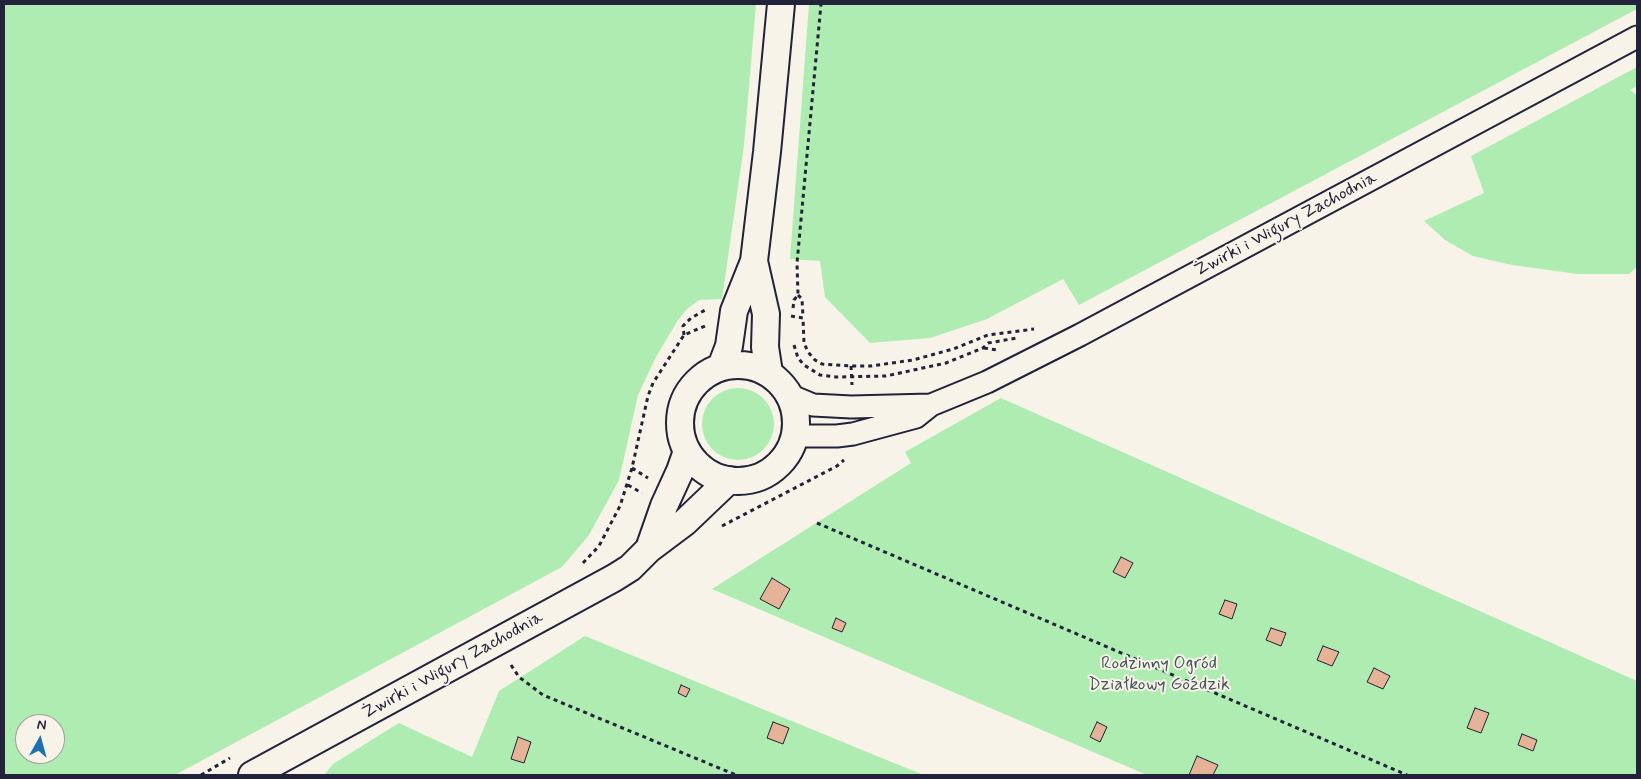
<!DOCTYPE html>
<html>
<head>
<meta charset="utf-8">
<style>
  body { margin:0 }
  #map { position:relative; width:1641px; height:779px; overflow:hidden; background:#f7f3e8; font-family:Mynerve,sans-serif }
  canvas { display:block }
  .frame { position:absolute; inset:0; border:5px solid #22223b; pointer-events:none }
  .north { position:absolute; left:15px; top:714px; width:50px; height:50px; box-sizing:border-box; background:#f7f3e8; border:1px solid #a29fa3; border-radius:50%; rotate:7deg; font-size:14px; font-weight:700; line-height:20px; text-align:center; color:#22223b }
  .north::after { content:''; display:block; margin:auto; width:18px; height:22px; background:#1f6fb2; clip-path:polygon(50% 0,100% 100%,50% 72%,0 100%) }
</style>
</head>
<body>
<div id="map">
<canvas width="1641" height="779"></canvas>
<div class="frame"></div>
<div class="north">N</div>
</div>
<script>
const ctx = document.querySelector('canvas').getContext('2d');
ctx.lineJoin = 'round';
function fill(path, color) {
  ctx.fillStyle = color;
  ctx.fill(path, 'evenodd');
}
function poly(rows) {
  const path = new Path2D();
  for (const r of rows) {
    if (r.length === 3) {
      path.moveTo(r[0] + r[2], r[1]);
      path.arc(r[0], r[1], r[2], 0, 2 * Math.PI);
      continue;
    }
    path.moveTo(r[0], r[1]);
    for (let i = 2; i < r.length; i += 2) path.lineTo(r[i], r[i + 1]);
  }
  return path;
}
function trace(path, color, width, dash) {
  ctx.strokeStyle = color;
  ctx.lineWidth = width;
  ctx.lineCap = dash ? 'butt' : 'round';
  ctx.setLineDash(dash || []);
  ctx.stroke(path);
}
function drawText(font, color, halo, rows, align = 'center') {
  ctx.font = font + ' Mynerve,sans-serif';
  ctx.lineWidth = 4;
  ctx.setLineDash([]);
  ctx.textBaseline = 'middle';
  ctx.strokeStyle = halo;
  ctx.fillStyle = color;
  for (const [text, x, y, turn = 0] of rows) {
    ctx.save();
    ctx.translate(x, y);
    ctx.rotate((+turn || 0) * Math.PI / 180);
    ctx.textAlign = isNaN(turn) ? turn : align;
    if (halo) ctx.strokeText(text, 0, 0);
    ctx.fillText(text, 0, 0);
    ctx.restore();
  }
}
const green = poly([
  [4,4,756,4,744,145,722,299,699,300,687,309,678,320,656,357,638,395,619,480,589,535,562,567,175,775,4,775],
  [25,724,55,724,55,754,25,754],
  [809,4,1637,4,1637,9,1079,305,1063,279,987,319,930,338,870,343,825,297,820,261,790,259],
  [1637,67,1637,86,1630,90,1637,95,1637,267,1629,274,1578,274,1512,265,1473,256,1445,240,1424,221,1484,193,1471,156],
  [738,424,36],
  [1001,398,1637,681,1637,775,1147,775,712,589,911,463,905,452],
  [585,636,889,761,924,775,324,775,333,764,399,723,472,757,499,691]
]);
const building = poly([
  [1121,557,1133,563,1125,578,1113,572,1121,557],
  [772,578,790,589,779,609,760,599,772,578],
  [1225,600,1237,604,1232,619,1219,614,1225,600],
  [836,618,846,623,842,632,832,628,836,618],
  [1271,628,1286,633,1281,646,1266,640,1271,628],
  [1323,646,1339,652,1332,666,1317,660,1323,646],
  [1374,668,1390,676,1383,689,1367,682,1374,668],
  [681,685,690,689,686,697,678,693,681,685],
  [1475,708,1489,713,1481,733,1467,728,1475,708],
  [773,722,789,728,783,744,767,738,773,722],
  [1097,722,1107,727,1100,742,1090,737,1097,722],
  [1522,734,1537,740,1533,751,1518,745,1522,734],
  [518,737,531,742,524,763,511,759,518,737],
  [1197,756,1218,765,1213,775,1189,775,1197,756]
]);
const path = poly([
  [798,295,802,299,803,317],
  [793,308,794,300,798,295,797,263,821,4],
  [791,316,803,318,804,343,808,352,815,360,822,364,851,366,871,366,913,360,953,349,988,335,1034,329],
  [684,335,683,326,691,318,707,309],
  [794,345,798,358,804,365,820,375,836,377,886,376,946,363,983,348,988,343,1017,338],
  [984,348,997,350],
  [851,366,852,385],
  [632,468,648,478],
  [628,485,642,493],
  [817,523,1407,775],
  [722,526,837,466,844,460],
  [583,563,599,546,620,506,632,468,648,396,653,383,684,335,705,326],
  [511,665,519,677,543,695,736,775],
  [201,775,230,758]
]);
const minor = poly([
  [789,395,813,405,851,407,931,405],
  [795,436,837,436,853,434,916,417,931,405,987,382,1080,335,1637,37]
]);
const tertiary = poly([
  [754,261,766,314,765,347,769,373],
  [738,423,58],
  [721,367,729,346,734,311,754,261,767,152,781,4],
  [649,549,664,506,680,471,687,451],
  [252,775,614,578,630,568,649,549,685,522,729,480]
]);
const streetNames = [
  ["Żwirki i Wigury Zachodnia",1286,225,-28],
  ["Żwirki i Wigury Zachodnia",453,666,-29]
];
const parkNames = [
  ["Rodzinny Ogród",1159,664],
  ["Działkowy Goździk",1159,685]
];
fill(green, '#aeecb2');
fill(building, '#e5b397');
trace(building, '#22223b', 1);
trace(minor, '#22223b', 25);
trace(tertiary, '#22223b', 30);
trace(path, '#22223b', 3, [4, 4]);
trace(minor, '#f7f3e8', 21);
trace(tertiary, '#f7f3e8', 26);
drawText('18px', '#22223b', '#f7f3e8', streetNames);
drawText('18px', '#455459', '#f7f3e8', parkNames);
</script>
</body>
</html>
